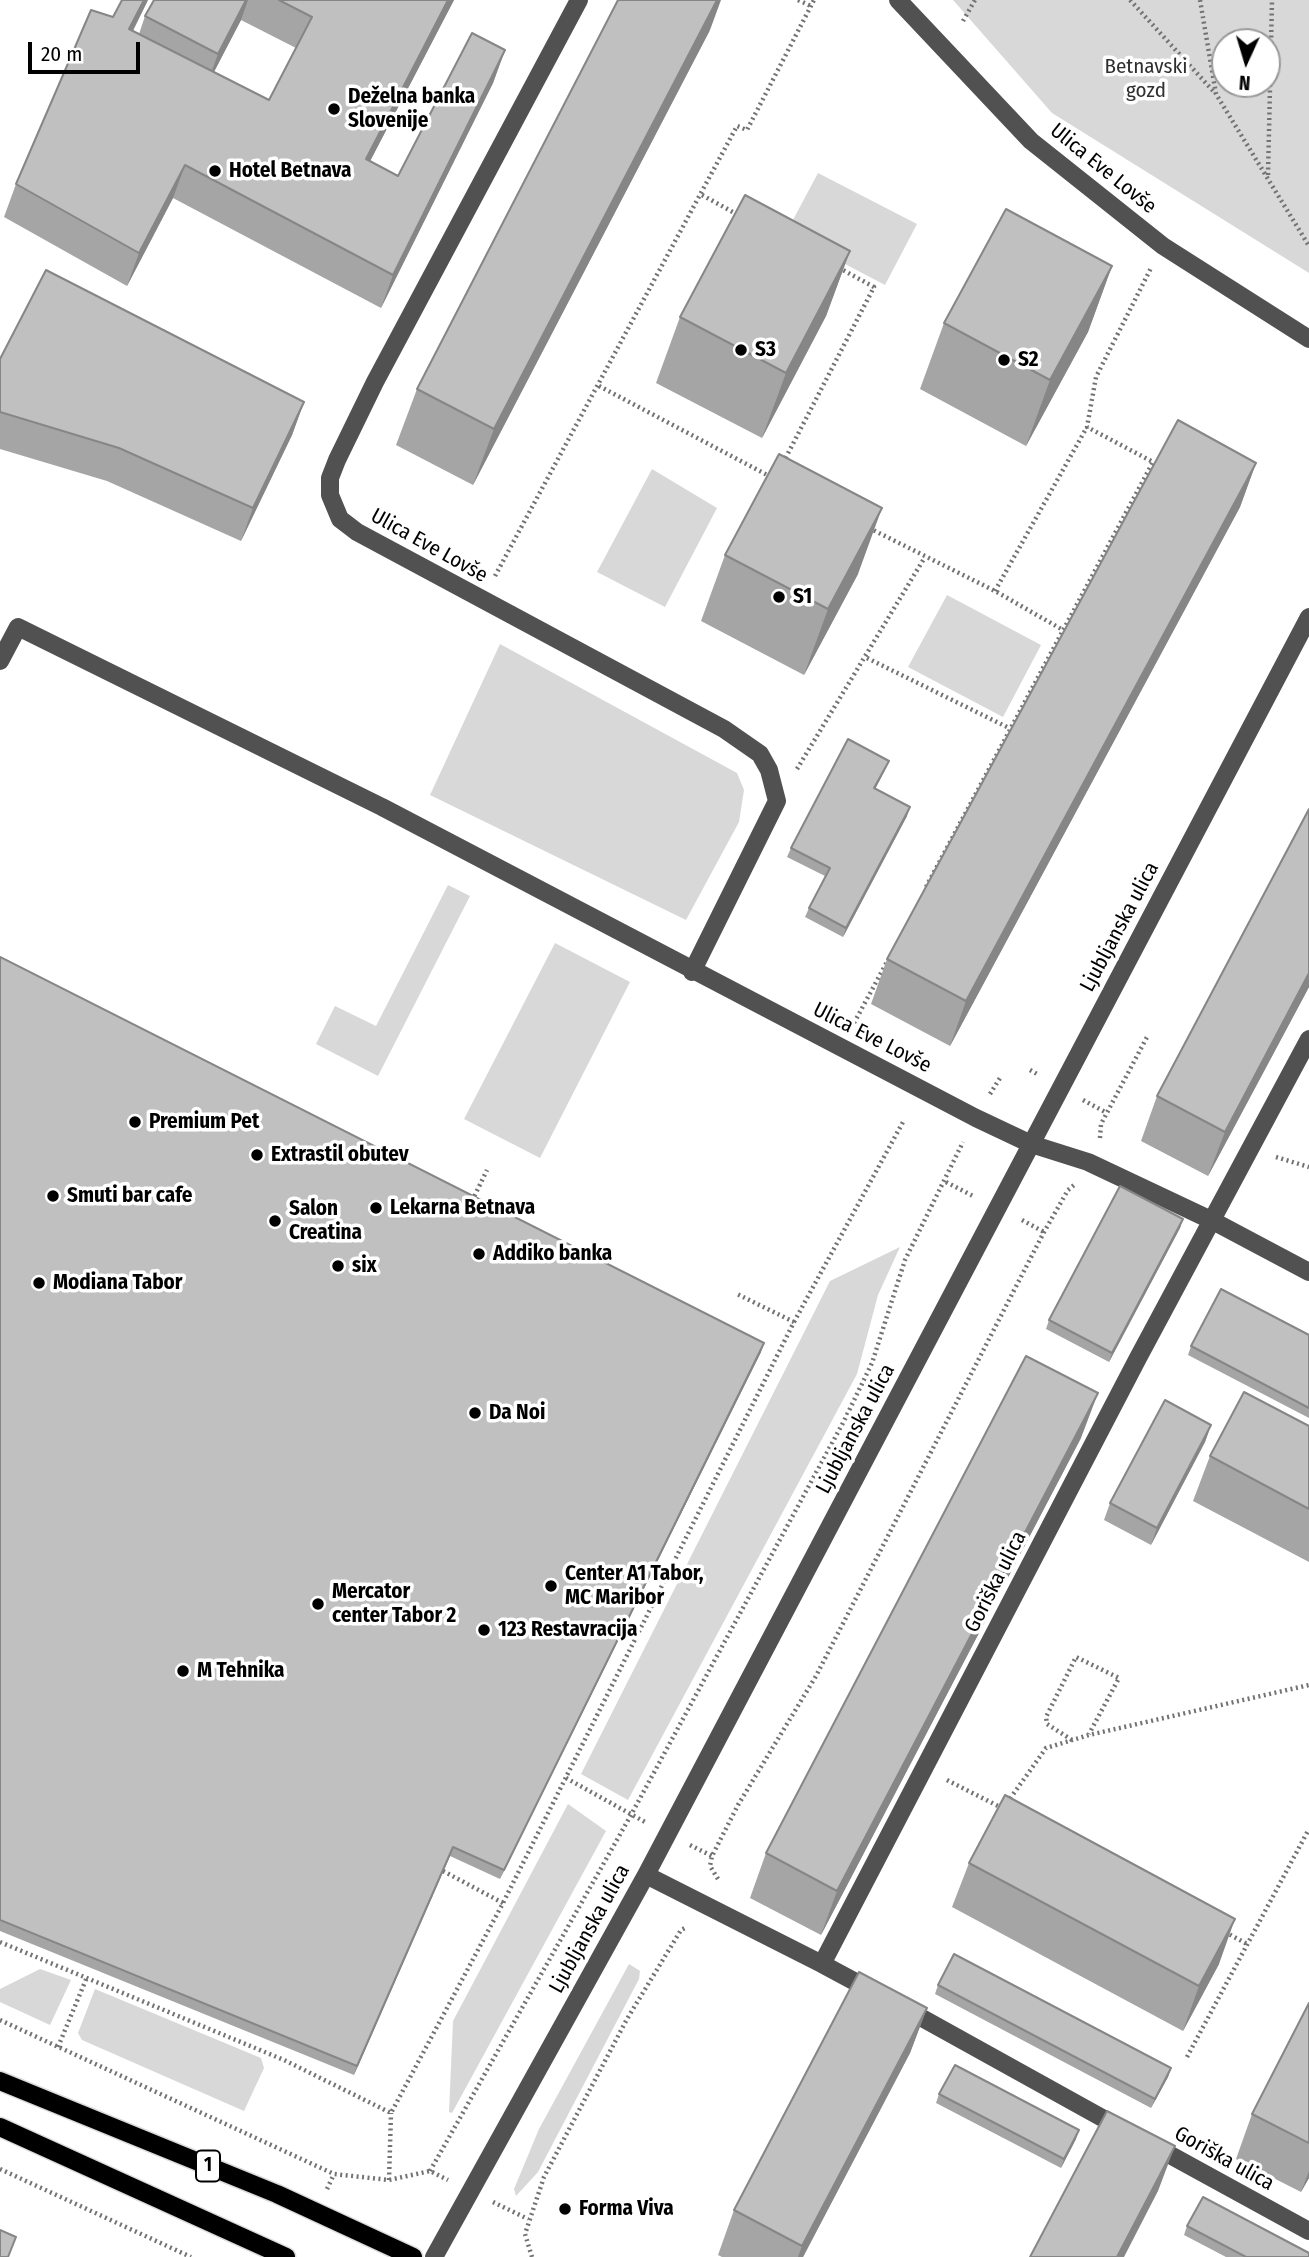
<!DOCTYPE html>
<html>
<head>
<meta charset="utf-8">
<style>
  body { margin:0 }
  #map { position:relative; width:1309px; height:2257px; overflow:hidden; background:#fff; font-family:"Fira Sans Condensed",sans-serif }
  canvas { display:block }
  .north { position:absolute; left:1211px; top:28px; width:70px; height:70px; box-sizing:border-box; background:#fff; border:2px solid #999; border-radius:50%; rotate:184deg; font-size:19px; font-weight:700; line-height:28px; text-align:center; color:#000 }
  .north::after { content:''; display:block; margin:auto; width:24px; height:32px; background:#000; clip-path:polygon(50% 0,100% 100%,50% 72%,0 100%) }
  .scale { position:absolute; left:28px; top:42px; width:112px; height:32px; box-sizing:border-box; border:4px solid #000; border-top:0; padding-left:9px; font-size:21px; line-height:24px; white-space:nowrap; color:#000; -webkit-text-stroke:5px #fff; paint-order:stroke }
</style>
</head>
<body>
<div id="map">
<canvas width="1309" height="2257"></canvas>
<div class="north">N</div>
<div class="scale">20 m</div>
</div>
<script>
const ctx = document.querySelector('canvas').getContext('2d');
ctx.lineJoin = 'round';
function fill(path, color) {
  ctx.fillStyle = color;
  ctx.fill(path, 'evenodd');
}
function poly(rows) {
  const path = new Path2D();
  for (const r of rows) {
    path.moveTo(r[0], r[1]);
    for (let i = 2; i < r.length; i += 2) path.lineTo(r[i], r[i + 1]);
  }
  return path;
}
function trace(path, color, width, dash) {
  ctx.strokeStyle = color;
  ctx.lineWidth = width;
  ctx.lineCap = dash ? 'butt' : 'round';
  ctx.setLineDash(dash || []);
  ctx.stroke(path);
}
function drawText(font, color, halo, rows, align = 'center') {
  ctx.font = font + ' "Fira Sans Condensed",sans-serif';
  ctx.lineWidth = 7;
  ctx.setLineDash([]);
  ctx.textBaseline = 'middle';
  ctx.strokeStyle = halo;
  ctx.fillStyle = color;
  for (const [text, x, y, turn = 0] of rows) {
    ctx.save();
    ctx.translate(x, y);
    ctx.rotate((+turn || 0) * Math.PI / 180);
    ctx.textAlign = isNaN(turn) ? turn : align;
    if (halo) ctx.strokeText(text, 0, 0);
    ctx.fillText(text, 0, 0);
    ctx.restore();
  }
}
const green = poly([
  [953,0,1309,0,1309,273,1052,113],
  [1225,42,1267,42,1267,84,1225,84],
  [818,173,917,224,885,285,786,233],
  [652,469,717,508,665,607,597,572],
  [947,595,1041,645,1003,717,908,667],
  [500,644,737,773,744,790,739,822,686,920,430,795],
  [448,885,470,896,378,1076,316,1044,335,1006,376,1026],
  [555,943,630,982,540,1158,464,1119],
  [900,1247,878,1295,857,1374,628,1800,581,1774,830,1281],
  [568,1804,606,1831,452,2113,449,2112,453,2021],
  [629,1964,640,1971,639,1979,538,2172,516,2196,514,2189,539,2129],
  [40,1969,71,1980,50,2025,0,2002,0,1989],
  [95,1989,261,2058,264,2068,244,2111,82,2040,78,2033]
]);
const path = poly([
  [798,0,811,6],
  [1130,0,1215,93],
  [1200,0,1216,94,1309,246],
  [963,21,975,0],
  [1268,175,1272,0],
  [702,195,740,216],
  [599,386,771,477],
  [783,463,874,287,841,269],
  [869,528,995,591,1063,630],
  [495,576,737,126,747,130,814,0],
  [995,591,1087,427],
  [867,658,1009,728],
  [797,769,925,557],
  [926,887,1153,462,1087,427,1096,377,1151,268],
  [854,1023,888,960],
  [1030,1070,1039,1075],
  [990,1094,1000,1078],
  [1083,1100,1107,1113],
  [1100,1138,1101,1124,1147,1037],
  [1276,1157,1309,1167],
  [946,1182,973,1196],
  [472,1201,487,1170],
  [1022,1220,1044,1232],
  [794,1322,903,1122],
  [1072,1740,1047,1724,1046,1717,1076,1657,1119,1678,1089,1734],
  [566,1778,645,1822],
  [947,1780,1002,1808],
  [1007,1803,1046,1748,1089,1735,1309,1685],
  [690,1845,712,1856],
  [443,1871,503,1903],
  [718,1879,710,1866,712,1856,738,1805,816,1676,1044,1232,1068,1190,1074,1185],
  [1225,1932,1249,1945],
  [0,1942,284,2060,391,2113,503,1903,794,1322,735,1293],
  [0,2020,334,2174,389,2180,430,2171,448,2180],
  [58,2047,87,1977],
  [1187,2057,1309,1829],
  [0,2169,191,2257],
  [430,2171,631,1815,844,1421,872,1363,905,1260,963,1142],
  [389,2180,391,2113],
  [327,2189,334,2174],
  [493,2202,528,2219],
  [532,2257,525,2234,544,2177,627,2019,681,1930,687,1927]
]);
const minor = poly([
  [579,0,375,382,337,460,330,478,330,495,340,519,357,532,724,729,760,754,769,770,777,801,692,972],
  [898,0,1031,141,1163,246,1309,339],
  [0,661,18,627,382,807,976,1118,1031,1144,1088,1162,1213,1221,1309,1272],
  [646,1875,822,1964],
  [876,1993,822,1964,1138,1358,1309,1039],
  [904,2008,1124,2130],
  [1152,2145,1309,2231],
  [434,2257,646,1875,1309,617]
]);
const major = poly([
  [0,2081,277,2194,413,2257],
  [0,2127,286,2257]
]);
const wall = poly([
  [122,0,148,0,133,31,139,34,145,16,154,0,454,0,370,161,398,176,505,50,493,83,381,308,173,198,127,286,4,217,16,184,113,17],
  [241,20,296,48,269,100,214,72],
  [710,30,473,485,396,445,417,389],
  [850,251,826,316,762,438,656,383,680,317],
  [1112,266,1088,332,1026,446,920,389,944,323],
  [0,359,304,402,292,435,241,541,107,481,0,449],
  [1256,463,1240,507,950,1046,871,1004,887,959],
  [725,555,858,574,804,675,701,621],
  [885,770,875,789,907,816,843,937,805,917,809,908,825,876,787,857,791,848],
  [1309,809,1309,987,1208,1176,1141,1141,1157,1096],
  [0,957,761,1352,500,1879,450,1856,354,2075,0,1931],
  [1183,1219,1180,1228,1109,1362,1046,1329,1049,1320],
  [1309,1335,1309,1418,1188,1355,1191,1346],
  [1211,1425,1205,1442,1151,1545,1104,1520,1110,1503],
  [1309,1426,1309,1562,1193,1501,1210,1456],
  [1081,1438,821,1935,750,1898,766,1853],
  [969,1863,1219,1964,1183,2031,952,1907],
  [938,1985,1171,2068,1168,2077,1151,2108,935,1994],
  [1309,2003,1309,2178,1301,2192,1236,2159,1252,2114],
  [927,2008,910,2053,803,2257,722,2257,718,2255,734,2210],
  [939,2094,1076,2139,1061,2168,936,2103],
  [1187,2226,1309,2257,1226,2257,1184,2235]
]);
const shadedWall = poly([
  [144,0,148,0,117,62,129,29],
  [246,0,248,0,241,20,206,87,218,54],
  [448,0,454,0,354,192,366,159],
  [717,0,721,0,710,30,473,485,494,429],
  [505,50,493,83,381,308,393,275],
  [185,165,173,198,127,286,139,253],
  [850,251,826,316,762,438,786,373],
  [1112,266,1088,332,1026,446,1050,380],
  [304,402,292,435,241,541,253,508],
  [1256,463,1240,507,950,1046,966,1001],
  [882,508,858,574,804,675,828,609],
  [889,761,885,770,871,797,874,788],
  [910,807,907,816,843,937,846,928],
  [1309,973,1309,987,1208,1176,1225,1132],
  [1183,1219,1180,1228,1109,1362,1112,1353],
  [764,1343,761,1352,500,1879,504,1870],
  [1098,1393,1081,1438,821,1935,837,1891],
  [1211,1425,1205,1442,1151,1545,1157,1528],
  [453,1847,450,1856,354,2075,357,2066],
  [1235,1919,1219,1964,1183,2031,1199,1986],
  [927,2008,910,2053,803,2257,798,2257,802,2246],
  [1171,2068,1168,2077,1151,2108,1155,2099],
  [1079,2130,1076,2139,1061,2168,1064,2159],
  [1175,2146,1158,2191,1124,2257,1117,2257],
  [1309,2171,1309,2178,1301,2192]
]);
const building = poly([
  [122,0,144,0,129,29,269,100,312,17,279,0,448,0,366,159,398,176,472,33,505,50,393,275,185,165,139,253,16,184,91,10,113,17,122,0],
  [154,0,246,0,218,54,145,16,154,0],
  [618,0,717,0,494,429,417,389,618,0],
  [745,195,850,251,786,373,680,317,745,195],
  [1006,209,1112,266,1050,380,944,323,1006,209],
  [46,270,304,402,253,508,119,448,0,412,0,359,46,270],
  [1178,420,1256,463,966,1001,887,959,1178,420],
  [779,454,882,508,828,609,725,555,779,454],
  [848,739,889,761,874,788,910,807,846,928,809,908,830,868,791,848,848,739],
  [1309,809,1309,973,1225,1132,1157,1096,1309,809],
  [0,957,764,1343,504,1870,453,1847,357,2066,0,1920,0,957],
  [1120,1186,1183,1219,1112,1353,1049,1320,1120,1186],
  [1221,1289,1309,1335,1309,1408,1191,1346,1221,1289],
  [1026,1356,1098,1393,837,1891,766,1853,1026,1356],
  [1244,1392,1309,1426,1309,1509,1210,1456,1244,1392],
  [1165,1400,1211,1425,1157,1528,1110,1503,1165,1400],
  [1005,1795,1235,1919,1199,1986,969,1863,1005,1795],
  [954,1954,1171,2068,1155,2099,938,1985,954,1954],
  [859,1972,927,2008,802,2246,734,2210,859,1972],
  [1309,2003,1309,2143,1252,2114,1309,2003],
  [955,2065,1079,2130,1064,2159,939,2094,955,2065],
  [1107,2111,1175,2146,1117,2257,1030,2257,1107,2111],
  [1203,2197,1309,2253,1309,2257,1246,2257,1187,2226,1203,2197],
  [0,2230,16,2237,8,2257,0,2257,0,2230]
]);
const markers = [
  [334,109,7,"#000"],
  [215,171,7,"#000"],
  [741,350,7,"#000"],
  [1004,360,7,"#000"],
  [779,597,7,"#000"],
  [135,1122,7,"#000"],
  [257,1155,7,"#000"],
  [53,1196,7,"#000"],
  [376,1208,7,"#000"],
  [275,1221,7,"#000"],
  [479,1254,7,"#000"],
  [338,1266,7,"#000"],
  [39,1283,7,"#000"],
  [475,1413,7,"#000"],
  [551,1586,7,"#000"],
  [318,1604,7,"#000"],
  [484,1630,7,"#000"],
  [183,1671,7,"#000"],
  [565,2209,7,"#000"]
];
const shields = [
  [208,2166,24]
];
const shieldNames = [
  ["1",208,2166]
];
const parkNames = [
  ["Betnavski",1146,67],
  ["gozd",1146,91]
];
const poiNames = [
  ["Deželna banka",348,97],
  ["Slovenije",348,121],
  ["Hotel Betnava",229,171],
  ["S3",755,350],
  ["S2",1018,360],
  ["S1",793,597],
  ["Premium Pet",149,1122],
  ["Extrastil obutev",271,1155],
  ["Smuti bar cafe",67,1196],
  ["Lekarna Betnava",390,1208],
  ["Salon",289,1209],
  ["Creatina",289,1233],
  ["Addiko banka",493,1254],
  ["six",352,1266],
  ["Modiana Tabor",53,1283],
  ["Da Noi",489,1413],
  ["Center A1 Tabor,",565,1574],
  ["MC Maribor",565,1598],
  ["Mercator",332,1592],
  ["center Tabor 2",332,1616],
  ["123 Restavracija",498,1630],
  ["M Tehnika",197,1671],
  ["Forma Viva",579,2209]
];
const streetNames = [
  ["Ulica Eve Lovše",1103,169,39],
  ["Ulica Eve Lovše",429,546,29],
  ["Ljubljanska ulica",1120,927,-62],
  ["Ulica Eve Lovše",872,1038,27],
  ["Ljubljanska ulica",856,1429,-62],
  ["Goriška ulica",996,1582,-63],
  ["Ljubljanska ulica",590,1929,-61],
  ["Goriška ulica",1224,2159,29]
];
fill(green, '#d8d8d8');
trace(major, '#dbdbdb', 21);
trace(path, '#737373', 4.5, [2, 3.5]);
trace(minor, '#515151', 18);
trace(major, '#000', 18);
fill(wall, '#a5a5a5');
fill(shadedWall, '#868686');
fill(building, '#c0c0c0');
trace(building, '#868686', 2);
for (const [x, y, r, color] of markers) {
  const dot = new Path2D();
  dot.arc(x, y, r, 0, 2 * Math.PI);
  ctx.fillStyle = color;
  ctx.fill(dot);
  trace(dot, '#fff', 2.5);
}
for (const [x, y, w] of shields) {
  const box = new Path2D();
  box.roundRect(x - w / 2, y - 15.5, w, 31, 5);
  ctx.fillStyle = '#fff';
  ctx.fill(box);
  trace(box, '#000', 2);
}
drawText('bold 19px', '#000', null, shieldNames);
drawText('21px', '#2f2f2f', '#fff', parkNames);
drawText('bold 21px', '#000', '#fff', poiNames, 'left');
drawText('21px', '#000', '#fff', streetNames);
</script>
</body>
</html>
